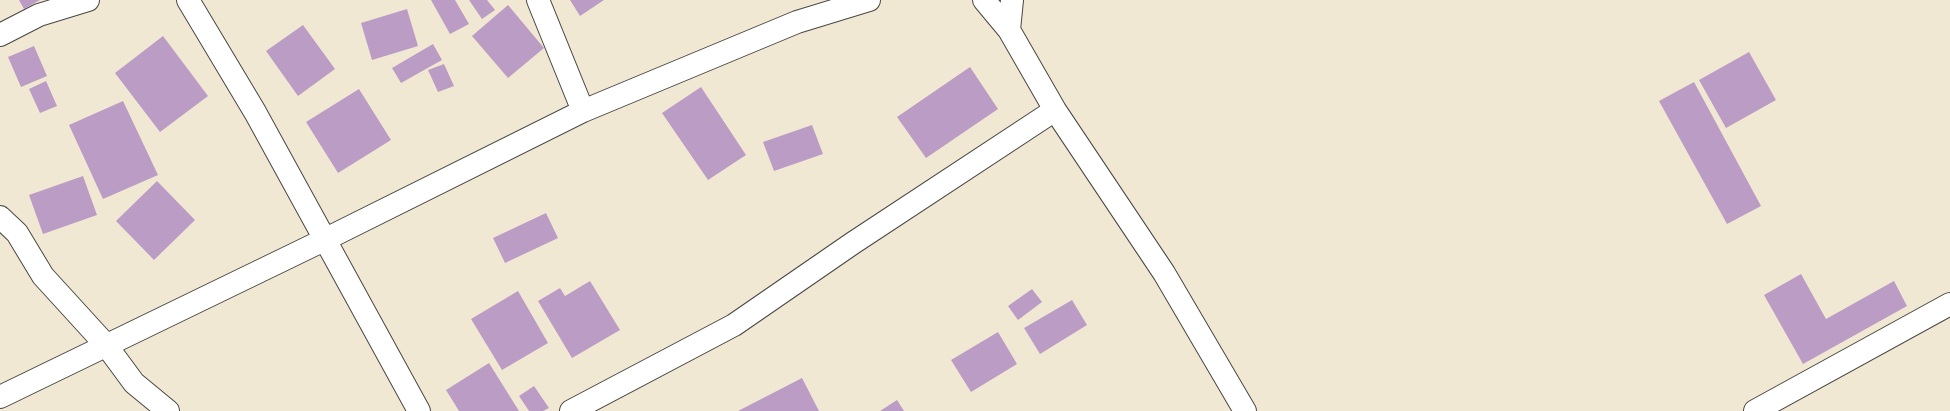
<!DOCTYPE html>
<html>
<head>
<meta charset="utf-8">
<style>
  body { margin:0 }
  canvas { display:block; background:#f1e8d3 }
</style>
</head>
<body>
<canvas width="1950" height="411"></canvas>
<script>
const ctx = document.querySelector('canvas').getContext('2d');
ctx.lineJoin = 'round';
function fill(path, color) {
  ctx.fillStyle = color;
  ctx.fill(path, 'evenodd');
}
function poly(rows) {
  const path = new Path2D();
  for (const r of rows) {
    path.moveTo(r[0], r[1]);
    for (let i = 2; i < r.length; i += 2) path.lineTo(r[i], r[i + 1]);
  }
  return path;
}
function trace(path, color, width, dash) {
  ctx.strokeStyle = color;
  ctx.lineWidth = width;
  ctx.lineCap = dash ? 'butt' : 'round';
  ctx.setLineDash(dash || []);
  ctx.stroke(path);
}
const building = poly([
  [19,0,40,0,24,9],
  [431,0,455,0,469,24,450,34],
  [469,0,487,0,495,10,482,19],
  [570,0,604,0,580,16],
  [508,5,544,48,508,78,472,36],
  [407,9,418,46,372,60,361,23],
  [303,25,335,69,298,96,266,51],
  [163,36,208,96,160,132,115,73],
  [433,44,442,60,401,83,392,68],
  [34,46,47,76,21,87,8,57],
  [1749,52,1776,100,1726,128,1699,80],
  [444,64,454,86,438,92,428,70],
  [970,67,998,109,926,158,897,117],
  [46,81,57,106,40,113,29,89],
  [1694,82,1761,206,1727,224,1659,101],
  [701,87,746,155,708,180,662,113],
  [359,89,391,140,338,173,306,122],
  [123,101,158,175,103,199,69,125],
  [812,125,823,154,774,171,763,142],
  [83,176,97,215,43,234,29,195],
  [157,181,195,220,154,260,116,221],
  [546,213,558,238,505,263,493,238],
  [1801,274,1826,319,1894,281,1907,306,1803,364,1764,295],
  [590,281,620,330,572,358,538,301,560,288,565,296],
  [1032,289,1042,302,1018,320,1008,306],
  [518,291,548,343,502,370,471,319],
  [1072,300,1087,325,1040,354,1024,328],
  [998,332,1017,364,971,392,951,360],
  [489,363,519,411,459,411,446,390],
  [802,378,819,411,738,411],
  [534,386,549,408,543,411,529,411,519,396],
  [897,400,904,411,880,411]
]);
const minor = poly([
  [188,0,255,112,419,411],
  [538,0,583,111],
  [984,0,1009,30,1055,110,1164,273,1245,411],
  [1009,30,1012,0],
  [0,35,39,15,88,0],
  [0,217,17,233,43,276,106,345,134,383,168,411],
  [0,397,326,239,583,111,797,22,869,0],
  [571,411,734,325,853,243,1055,110],
  [1755,411,1950,304]
]);
fill(building, '#bb9cc5');
trace(minor, '#494744', 24);
trace(minor, '#fff', 22);
</script>
</body>
</html>
